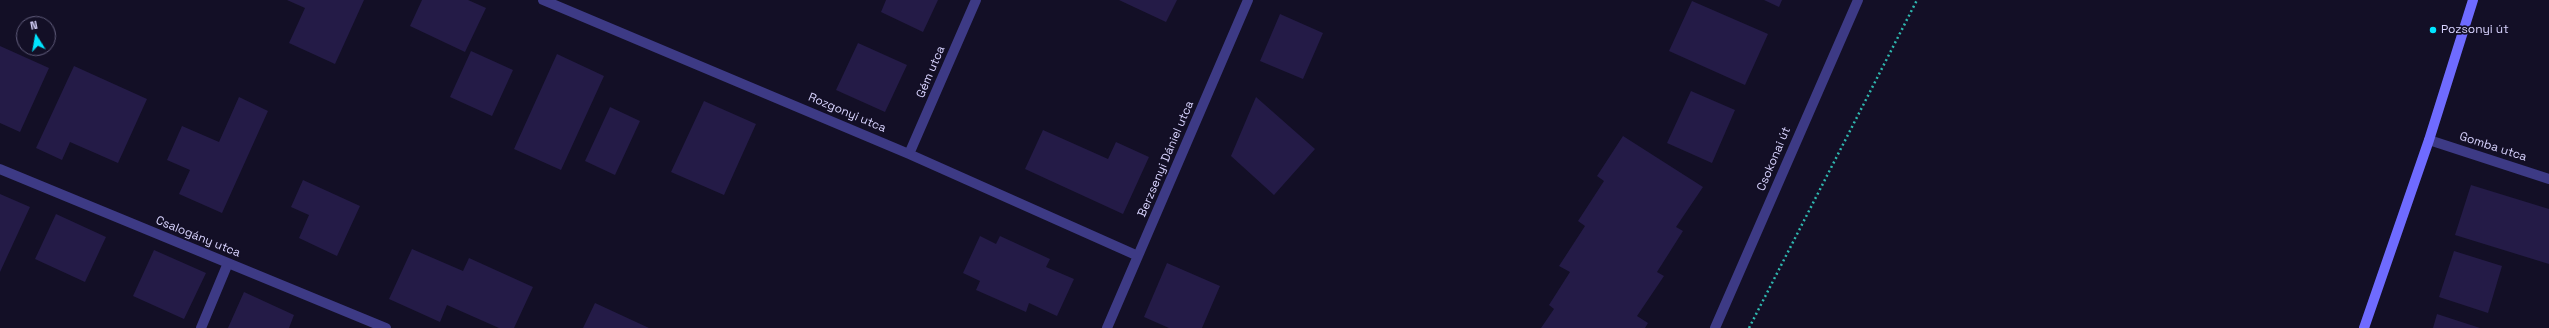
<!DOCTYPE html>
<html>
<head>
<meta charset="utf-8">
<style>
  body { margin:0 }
  #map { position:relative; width:2549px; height:328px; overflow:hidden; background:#130f26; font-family:"Space Grotesk",sans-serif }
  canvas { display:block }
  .north { position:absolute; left:16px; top:16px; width:40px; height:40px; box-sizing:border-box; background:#130f26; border:1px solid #625e7d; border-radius:50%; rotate:349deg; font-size:11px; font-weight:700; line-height:16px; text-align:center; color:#d9d4ff }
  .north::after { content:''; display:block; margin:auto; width:14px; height:18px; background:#00e5ff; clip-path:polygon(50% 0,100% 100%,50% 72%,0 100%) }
</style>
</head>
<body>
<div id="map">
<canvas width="2549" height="328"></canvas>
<div class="north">N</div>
</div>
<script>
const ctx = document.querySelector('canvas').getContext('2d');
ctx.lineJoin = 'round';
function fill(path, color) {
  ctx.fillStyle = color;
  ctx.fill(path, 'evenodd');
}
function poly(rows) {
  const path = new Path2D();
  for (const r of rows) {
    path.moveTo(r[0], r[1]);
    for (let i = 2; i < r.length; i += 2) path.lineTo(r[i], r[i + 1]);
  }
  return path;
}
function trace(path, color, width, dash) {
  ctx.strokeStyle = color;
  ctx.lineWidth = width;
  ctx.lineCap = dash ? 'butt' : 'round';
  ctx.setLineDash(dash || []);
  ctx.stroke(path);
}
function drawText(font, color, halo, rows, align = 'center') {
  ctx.font = font + ' "Space Grotesk",sans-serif';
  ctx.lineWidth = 3.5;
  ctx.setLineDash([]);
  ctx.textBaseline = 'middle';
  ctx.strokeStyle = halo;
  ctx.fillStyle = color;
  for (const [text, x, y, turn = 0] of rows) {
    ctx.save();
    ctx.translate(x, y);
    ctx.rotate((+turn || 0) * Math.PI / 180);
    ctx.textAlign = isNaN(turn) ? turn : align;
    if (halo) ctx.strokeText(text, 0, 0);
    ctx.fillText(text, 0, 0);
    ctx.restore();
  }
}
const building = poly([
  [287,0,364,0,335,64,289,43,305,8],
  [422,0,468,0,486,8,465,52,410,26],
  [886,0,938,0,923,32,881,12],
  [1119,0,1177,0,1166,22],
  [1764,0,1782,0,1779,7],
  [1692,1,1768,34,1745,85,1669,51],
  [1280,14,1323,33,1303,79,1260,61],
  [858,43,907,65,885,112,836,90],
  [0,46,49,68,20,132,0,123],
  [471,51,513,70,492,116,450,97],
  [557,54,604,76,561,170,514,149],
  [74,66,147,99,118,163,70,142,62,160,36,148],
  [1691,91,1735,110,1712,163,1667,143],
  [239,97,268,111,222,213,179,194,190,170,167,160,182,126,219,142],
  [1256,97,1315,149,1274,195,1231,156],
  [704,101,756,124,724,195,671,172],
  [610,107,640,121,615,175,585,161],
  [1043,130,1108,159,1116,142,1149,157,1123,214,1025,169],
  [1623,136,1703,187,1676,227,1683,231,1657,272,1664,276,1637,316,1648,323,1645,328,1541,328,1554,309,1549,305,1570,272,1559,266,1585,226,1578,221,1604,181,1597,176],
  [303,180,360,206,337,256,299,238,309,215,291,207],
  [2471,185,2549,209,2549,264,2455,235],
  [0,194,30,207,0,272],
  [56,214,106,237,85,282,35,259],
  [980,236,996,244,1000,236,1050,259,1046,267,1074,279,1057,316,1029,303,1026,312,976,290,980,281,963,273],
  [412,249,463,271,469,258,533,287,514,328,499,328,447,305,440,322,389,299],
  [154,250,206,273,184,319,133,296],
  [2454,251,2502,266,2488,313,2439,297],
  [1167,263,1220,286,1202,328,1169,328,1144,317],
  [244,292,294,315,289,328,228,328],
  [595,303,649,328,583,328],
  [2437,314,2480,328,2433,328]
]);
const path = poly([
  [1749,328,1917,0]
]);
const street = poly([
  [543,0,909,154,1138,256],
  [2429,140,2549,179],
  [909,154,976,0],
  [0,169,386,328],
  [201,328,228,263],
  [1107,328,1248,0],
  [1715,328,1858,0]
]);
const secondary = poly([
  [2364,328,2429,140,2473,0]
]);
const markers = [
  [2433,30,4,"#00e5ff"]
];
const poiNames = [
  ["Pozsonyi út",2441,30]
];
const streetNames = [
  ["Gém utca",931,72,-67],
  ["Rozgonyi utca",847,113,23],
  ["Gomba utca",2493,147,18],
  ["Berzsenyi Dániel utca",1166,159,-67],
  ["Csokonai út",1774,159,-67],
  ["Csalogány utca",198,237,22]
];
fill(building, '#241b47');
trace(path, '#2fb8b0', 2.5, [2, 3]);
trace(street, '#3d3a85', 10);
trace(secondary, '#6f6bff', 10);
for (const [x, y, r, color] of markers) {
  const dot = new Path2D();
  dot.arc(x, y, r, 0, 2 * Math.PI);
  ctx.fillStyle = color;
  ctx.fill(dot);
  trace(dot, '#130f26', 1.5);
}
drawText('12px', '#d9d4ff', '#130f26', poiNames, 'left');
drawText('12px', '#d9d4ff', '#130f26', streetNames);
</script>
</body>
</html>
